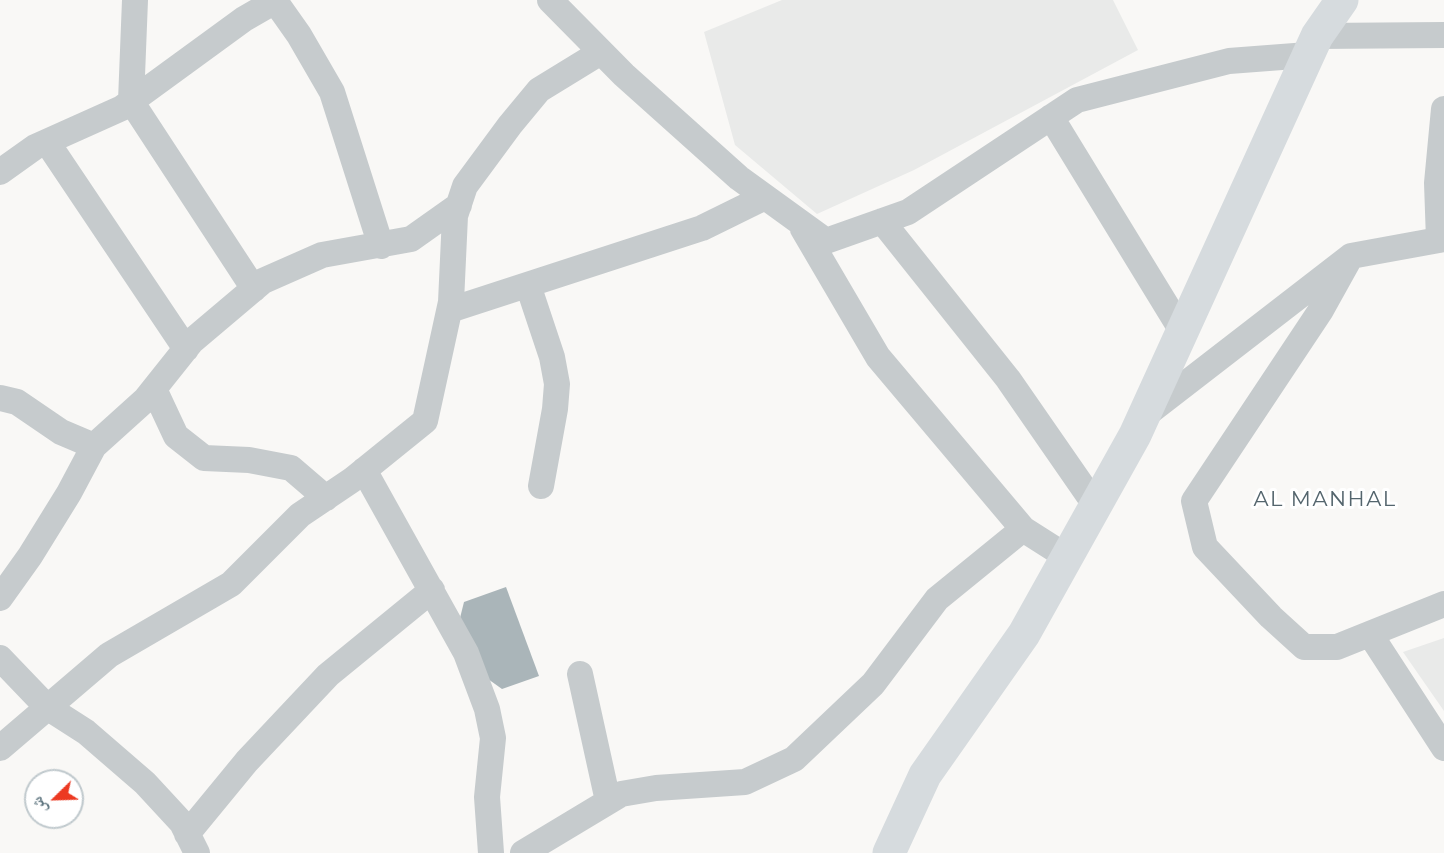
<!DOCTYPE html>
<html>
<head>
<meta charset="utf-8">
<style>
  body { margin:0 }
  #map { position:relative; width:1444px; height:853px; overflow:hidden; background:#f9f8f6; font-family:Montserrat,"Noto Naskh Arabic",sans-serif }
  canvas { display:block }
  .north { position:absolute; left:24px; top:769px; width:60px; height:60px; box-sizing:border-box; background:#fff; border:2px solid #c0c9cd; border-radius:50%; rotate:247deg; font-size:16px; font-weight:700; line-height:24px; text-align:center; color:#627882 }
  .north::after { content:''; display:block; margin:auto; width:21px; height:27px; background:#ec3922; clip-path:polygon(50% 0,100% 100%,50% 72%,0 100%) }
</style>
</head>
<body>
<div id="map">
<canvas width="1444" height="853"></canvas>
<div class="north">ش</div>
</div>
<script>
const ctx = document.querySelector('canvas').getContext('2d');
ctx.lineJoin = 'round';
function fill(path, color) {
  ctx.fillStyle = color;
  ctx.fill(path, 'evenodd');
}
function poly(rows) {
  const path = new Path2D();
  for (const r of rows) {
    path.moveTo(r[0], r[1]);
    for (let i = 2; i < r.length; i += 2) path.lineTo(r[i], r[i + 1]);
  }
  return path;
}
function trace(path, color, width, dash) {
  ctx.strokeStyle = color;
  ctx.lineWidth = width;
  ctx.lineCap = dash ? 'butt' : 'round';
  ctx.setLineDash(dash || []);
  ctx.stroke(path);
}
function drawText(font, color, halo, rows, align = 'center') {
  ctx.font = font + ' Montserrat,sans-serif';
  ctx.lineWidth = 6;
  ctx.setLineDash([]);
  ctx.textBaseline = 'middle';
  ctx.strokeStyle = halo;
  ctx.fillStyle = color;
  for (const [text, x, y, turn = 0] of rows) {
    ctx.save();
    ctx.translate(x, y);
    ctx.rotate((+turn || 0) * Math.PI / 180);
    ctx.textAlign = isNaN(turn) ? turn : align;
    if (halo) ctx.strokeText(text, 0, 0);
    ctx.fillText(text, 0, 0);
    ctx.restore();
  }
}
const built = poly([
  [782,0,1113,0,1138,50,914,170,817,214,735,145,704,32],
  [1444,638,1444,711,1403,652]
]);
const building = poly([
  [506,587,539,676,502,689,481,674,458,626,464,602]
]);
const street = poly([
  [135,0,131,101,254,289],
  [550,0,624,75,739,178,826,241,908,212,1077,100,1229,61,1308,55],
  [275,1,299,35,332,92,381,246],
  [1317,36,1444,35],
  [1051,117,1182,331],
  [47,142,186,349],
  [0,172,35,147,122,108,244,19,277,0],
  [882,221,1008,379,1096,506],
  [803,229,878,357,1023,529,1067,557],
  [1439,240,1437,183,1444,109],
  [1351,256,1321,310,1194,501,1205,547,1271,617,1304,647,1337,647,1444,604],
  [528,285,552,357,557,384,555,409,541,486],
  [450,310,702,228,765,197],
  [154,389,176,436,204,458,249,460,291,468,326,498],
  [0,398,17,402,61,432,94,446],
  [1144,416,1351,256,1444,239],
  [364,470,466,653,487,709,493,738,487,797,491,853],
  [0,598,30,556,69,493,94,446,145,400,192,341,263,281,322,255,411,239,459,205],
  [1370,634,1444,748],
  [0,658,47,707,86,732,145,783,182,823,197,853],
  [580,674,608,801],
  [0,748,109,655,231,584,300,515,352,480,425,421,451,302,455,216,465,186,510,125,539,90,601,52],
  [187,834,247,761,328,675,432,590],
  [523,853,621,794,656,788,745,782,794,759,873,684,937,599,1023,529]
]);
const secondary = poly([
  [889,853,925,775,1024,634,1135,435,1317,36,1342,0]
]);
const neighbourhoodNames = [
  ["AL MANHAL",1325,500]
];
fill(built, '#e9eae9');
fill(building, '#aab5b9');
trace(street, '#c6cbcd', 26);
trace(secondary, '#d6dbde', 33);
ctx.letterSpacing = '1.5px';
drawText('21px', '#54656d', '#fff', neighbourhoodNames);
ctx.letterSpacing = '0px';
</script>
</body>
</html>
